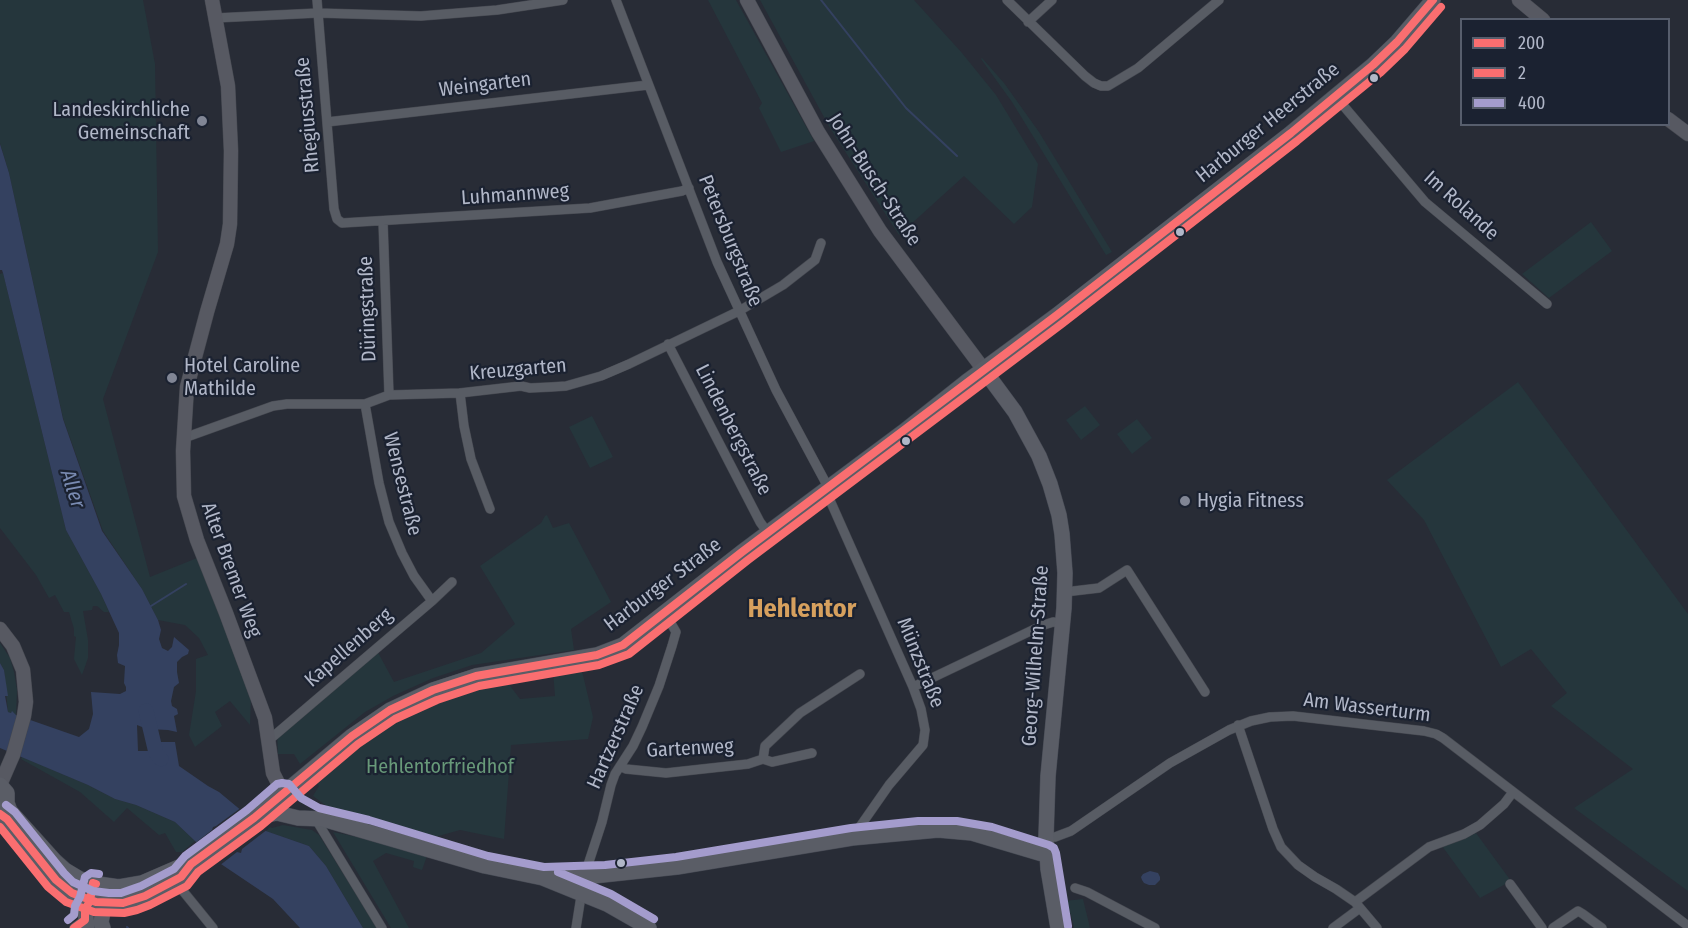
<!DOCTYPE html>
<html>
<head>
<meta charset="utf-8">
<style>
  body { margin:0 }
  #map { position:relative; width:1688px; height:928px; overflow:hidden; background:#282c36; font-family:"Fira Sans Condensed",sans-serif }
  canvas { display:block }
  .legend { position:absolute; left:1460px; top:18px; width:210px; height:108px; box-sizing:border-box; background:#1b2231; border:2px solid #575e6d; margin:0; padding:8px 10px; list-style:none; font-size:18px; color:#b1b7c8 }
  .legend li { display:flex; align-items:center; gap:12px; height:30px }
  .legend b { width:30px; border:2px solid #575e6d }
</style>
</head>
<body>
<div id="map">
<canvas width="1688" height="928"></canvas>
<ul class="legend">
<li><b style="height:8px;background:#fa6e70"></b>200</li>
<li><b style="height:8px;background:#fa6e70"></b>2</li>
<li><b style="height:8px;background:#a49ccd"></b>400</li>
</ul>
</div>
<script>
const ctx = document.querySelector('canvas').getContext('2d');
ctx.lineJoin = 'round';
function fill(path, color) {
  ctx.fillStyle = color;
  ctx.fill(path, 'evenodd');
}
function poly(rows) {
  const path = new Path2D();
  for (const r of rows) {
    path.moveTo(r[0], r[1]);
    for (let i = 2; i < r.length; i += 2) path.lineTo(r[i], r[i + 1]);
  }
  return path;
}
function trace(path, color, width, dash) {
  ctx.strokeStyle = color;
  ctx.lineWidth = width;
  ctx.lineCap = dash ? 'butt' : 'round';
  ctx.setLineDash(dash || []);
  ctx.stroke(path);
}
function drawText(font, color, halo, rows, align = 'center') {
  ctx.font = font + ' "Fira Sans Condensed",sans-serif';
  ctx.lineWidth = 4.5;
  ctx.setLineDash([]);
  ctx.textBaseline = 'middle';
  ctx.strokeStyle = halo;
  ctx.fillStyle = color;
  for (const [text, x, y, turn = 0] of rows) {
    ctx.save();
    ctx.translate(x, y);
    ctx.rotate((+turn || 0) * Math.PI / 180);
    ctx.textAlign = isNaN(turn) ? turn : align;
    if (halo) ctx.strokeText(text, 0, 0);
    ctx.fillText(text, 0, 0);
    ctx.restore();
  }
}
const green = poly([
  [0,0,143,0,155,64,158,252,103,399,150,577,197,558,251,696,250,725,230,701,215,712,222,726,195,747,189,735,196,691,196,659,208,655,199,638,185,625,158,620,142,589,103,531,63,418,9,173,0,143],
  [708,0,736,0,814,141,781,152,759,108,762,103],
  [760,0,914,0,962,53,996,95,1038,164,1032,207,1014,224,964,176,899,235,830,128],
  [982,58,1004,83,1039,132,1112,252,1106,255,1012,102,981,59],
  [1591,222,1612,251,1549,298,1522,274],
  [3,273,66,530,101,594,109,612,104,612,97,606,93,606,92,610,83,611,88,640,88,658,82,675,74,659,76,637,74,636,74,629,69,612,64,612,55,595,49,598,36,575,0,528,0,274],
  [1518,382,1688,614,1688,891,1574,808,1633,769,1551,706,1567,693,1531,649,1501,667,1424,520,1387,480],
  [1085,406,1100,425,1081,440,1066,420],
  [592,416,613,457,590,468,569,427],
  [1137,419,1152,438,1132,454,1117,434],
  [547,515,553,528,569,523,611,602,571,629,574,650,472,665,433,678,393,696,365,712,300,764,294,754,278,754,277,730,375,647,394,682,481,653,515,624,480,566,541,523,545,516],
  [0,643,10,658,14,672,17,690,16,715,12,712,11,713,8,712,4,670,0,663],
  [581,667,593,717,588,739,511,745,504,839,460,830,428,839,328,807,313,796,319,786,312,775,389,717,433,698,473,684,505,679,520,699,555,696,553,671],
  [22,757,88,785,115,799,136,805,175,822,195,841,182,852,176,852,165,833,159,835,127,808,114,822,80,792,21,759],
  [283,825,312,830,319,835,377,928,363,928,326,866,309,846,266,831,270,827,272,828],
  [333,832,367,839,427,856,422,870,413,867,414,861,386,853,373,861,409,928,391,928],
  [1476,833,1511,881,1480,898,1442,846,1466,838],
  [1083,899,1090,928,1074,928,1071,915,1065,901]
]);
const water = poly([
  [0,144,9,173,63,419,102,531,142,589,158,620,161,630,159,639,162,648,168,651,172,647,174,637,189,650,188,654,182,657,177,662,177,672,179,683,174,687,171,701,172,706,177,709,178,714,174,716,177,732,168,730,147,729,137,725,138,751,150,751,150,742,175,742,179,766,208,786,219,792,266,831,309,846,326,866,363,928,300,928,273,899,215,860,175,822,136,805,115,799,88,785,0,748,0,663,4,670,8,696,5,696,8,712,11,713,12,711,16,715,79,737,89,729,93,714,91,692,120,694,126,691,126,687,124,683,125,666,118,663,117,655,119,645,119,633,101,594,66,530,3,273,2,270,0,270],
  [1150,871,1158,873,1160,877,1160,880,1155,885,1149,885,1144,883,1142,880,1141,877,1143,874]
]);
const pier = poly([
  [242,807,268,829,242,849,241,853,237,852,219,866,194,844,212,830,213,827,216,826]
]);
const stream = poly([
  [821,0,906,108,957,156],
  [151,606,186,584],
  [127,927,128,928]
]);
const river = poly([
  [146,711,156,753,161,759]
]);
const street = poly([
  [317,0,334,209,337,219,342,223,590,208,682,191,689,188],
  [616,0,717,262,776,390,828,487],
  [1007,0,1085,76,1094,83,1101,86,1108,86,1138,68,1219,0],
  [215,18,318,13,421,16,497,10,563,0],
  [1028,22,1052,0],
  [1336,97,1425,202,1547,304],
  [327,122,648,85],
  [383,221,389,395],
  [668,344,760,522,768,533],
  [460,393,464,426,471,459,490,509],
  [365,404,379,483,389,522,402,553,414,576,432,601],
  [184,438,273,406,287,404,365,404,389,395,460,393,521,386,530,388,551,387,566,386,601,376,629,364,739,311,783,285,815,260,821,243],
  [825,489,913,687,921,709,925,730,923,745,889,785,852,838],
  [1065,592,1099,588,1127,570,1205,692],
  [913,687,1041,626,1053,622,1063,623],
  [1238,725,1273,829,1281,847,1298,865,1315,877,1336,889,1355,902,1377,928],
  [269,740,432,601,452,582],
  [763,759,765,746,800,713,860,674],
  [620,766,626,769,666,773,748,764,763,759,772,762,812,753],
  [315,818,382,928],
  [1046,837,1055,837,1071,831,1170,763,1229,730,1251,721,1270,717,1293,716,1424,731,1436,734,1443,738,1688,926],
  [174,880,213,928],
  [1510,884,1542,928],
  [1075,888,1087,892,1155,928],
  [1355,902,1429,847,1464,834,1480,825,1504,804,1513,792],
  [74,928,85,920],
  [576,928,584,877,602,822,611,785,615,774,633,746,642,727,659,686,672,646,676,632,665,613],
  [1333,928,1360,908],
  [1553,928,1578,911,1583,914,1602,928]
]);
const secondary = poly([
  [212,0,228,86,231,151,230,224,227,244,207,312,187,387,183,451,184,496,197,540,226,613,265,718,273,773,283,793],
  [747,0,818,132,880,231,984,370],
  [1519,0,1543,20],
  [1668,119,1688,134],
  [0,629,13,646,23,670,26,702,24,716,13,755,0,785]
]);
const primary = poly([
  [984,370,1015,412,1039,456,1050,484,1059,515,1062,534,1065,573,1064,608,1048,776,1046,837,1048,869,1058,928],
  [0,785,7,793,7,803,10,811,55,861,65,870,80,879,98,884,119,887,142,883,179,867],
  [0,814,7,819,56,880,72,893,96,902,123,903,134,900,145,896,181,877,191,864,254,818,352,736,390,710,433,690,476,676,597,655,623,645,742,552,903,432,966,382,1057,315,1291,133,1373,65,1397,42,1433,0],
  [255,817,277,813,298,818,323,819,485,866,543,878,607,904,649,928],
  [543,878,584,877,677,867,852,838,938,830,972,833,1046,855],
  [87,928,85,909,90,901,91,892],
  [103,928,101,922,103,912,109,904]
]);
const bus1 = poly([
  [0,814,7,819,56,880,72,893,96,902,123,903,145,896,181,877,191,864,254,818,352,736,390,710,433,690,476,676,597,655,623,645,742,552,1057,315,1291,133,1373,65,1397,42,1433,0],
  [74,928,85,920,85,909,90,901,93,883,96,884]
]);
const bus2 = poly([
  [0,827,48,887,66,902,94,912,124,913,137,910,150,905,187,886,198,872,261,826,358,744,395,719,437,700,479,686,599,665,629,654,748,560,1063,323,1297,141,1380,73,1405,49,1441,7]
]);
const bus3 = poly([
  [6,805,15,812,64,873,73,882,93,891,109,893,121,893,141,886,174,869,185,856,247,810,277,784,282,783,289,784,301,798,319,808,369,820,488,856,544,867,605,865,676,857,851,828,918,821,957,821,992,827,1049,845,1054,848,1056,853,1068,926],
  [558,872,611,894,654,919],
  [68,920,74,915,75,906,80,897,85,877,91,873,99,874]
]);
const markers = [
  [1374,78,5,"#b1b7c8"],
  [202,121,6,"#818695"],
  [1180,232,5,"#b1b7c8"],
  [172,378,6,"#818695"],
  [906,441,5,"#b1b7c8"],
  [1185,501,6,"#818695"],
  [621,863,5,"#b1b7c8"]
];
const streetNames = [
  ["Weingarten",485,85,-7],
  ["Rhegiusstraße",308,115,-95],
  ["Harburger Heerstraße",1268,123,-39],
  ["John-Busch-Straße",874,180,57],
  ["Luhmannweg",515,195,-4],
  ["Im Rolande",1461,206,42],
  ["Petersburgstraße",730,241,68],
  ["Düringstraße",368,309,-92],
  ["Kreuzgarten",518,370,-5],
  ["Lindenbergstraße",733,430,63],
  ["Wensestraße",402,484,76],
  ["Alter Bremer Weg",231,570,70],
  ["Harburger Straße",663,585,-37],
  ["Kapellenberg",349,648,-41],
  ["Georg-Wilhelm-Straße",1036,656,-86],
  ["Münzstraße",920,663,68],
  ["Am Wasserturm",1367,708,7],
  ["Hartzerstraße",616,737,-66],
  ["Gartenweg",690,749,-3]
];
const poiNames = [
  ["Landeskirchliche",190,110,"right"],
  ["Gemeinschaft",190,133,"right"],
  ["Hotel Caroline",184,366],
  ["Mathilde",184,389],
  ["Hygia Fitness",1197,501]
];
const parkNames = [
  ["Hehlentorfriedhof",440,767]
];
const waterNames = [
  ["Aller",72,489,72]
];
const districtNames = [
  ["Hehlentor",802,610]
];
fill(green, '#25363c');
fill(water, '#344160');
fill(pier, '#282c36');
trace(stream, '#344160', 2);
trace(river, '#344160', 15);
trace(street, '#44474f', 10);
trace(secondary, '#44474f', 15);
trace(primary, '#454953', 16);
trace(street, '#585c64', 9);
trace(secondary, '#575962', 14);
trace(primary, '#5a5d66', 15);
trace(bus1, '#fa6e70', 8);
trace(bus2, '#fa6e70', 8);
trace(bus3, '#a49ccd', 8);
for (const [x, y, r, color] of markers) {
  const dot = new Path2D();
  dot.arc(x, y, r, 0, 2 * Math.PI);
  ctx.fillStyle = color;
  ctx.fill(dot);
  trace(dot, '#1b2231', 2);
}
drawText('20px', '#b1b7c8', '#1b2231', streetNames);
drawText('20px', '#b1b7c8', '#1b2231', poiNames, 'left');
drawText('20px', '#689979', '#1b2231', parkNames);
drawText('italic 21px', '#798ab1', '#1b2231', waterNames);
drawText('bold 26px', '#d6a05e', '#1b2231', districtNames);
</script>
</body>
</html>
